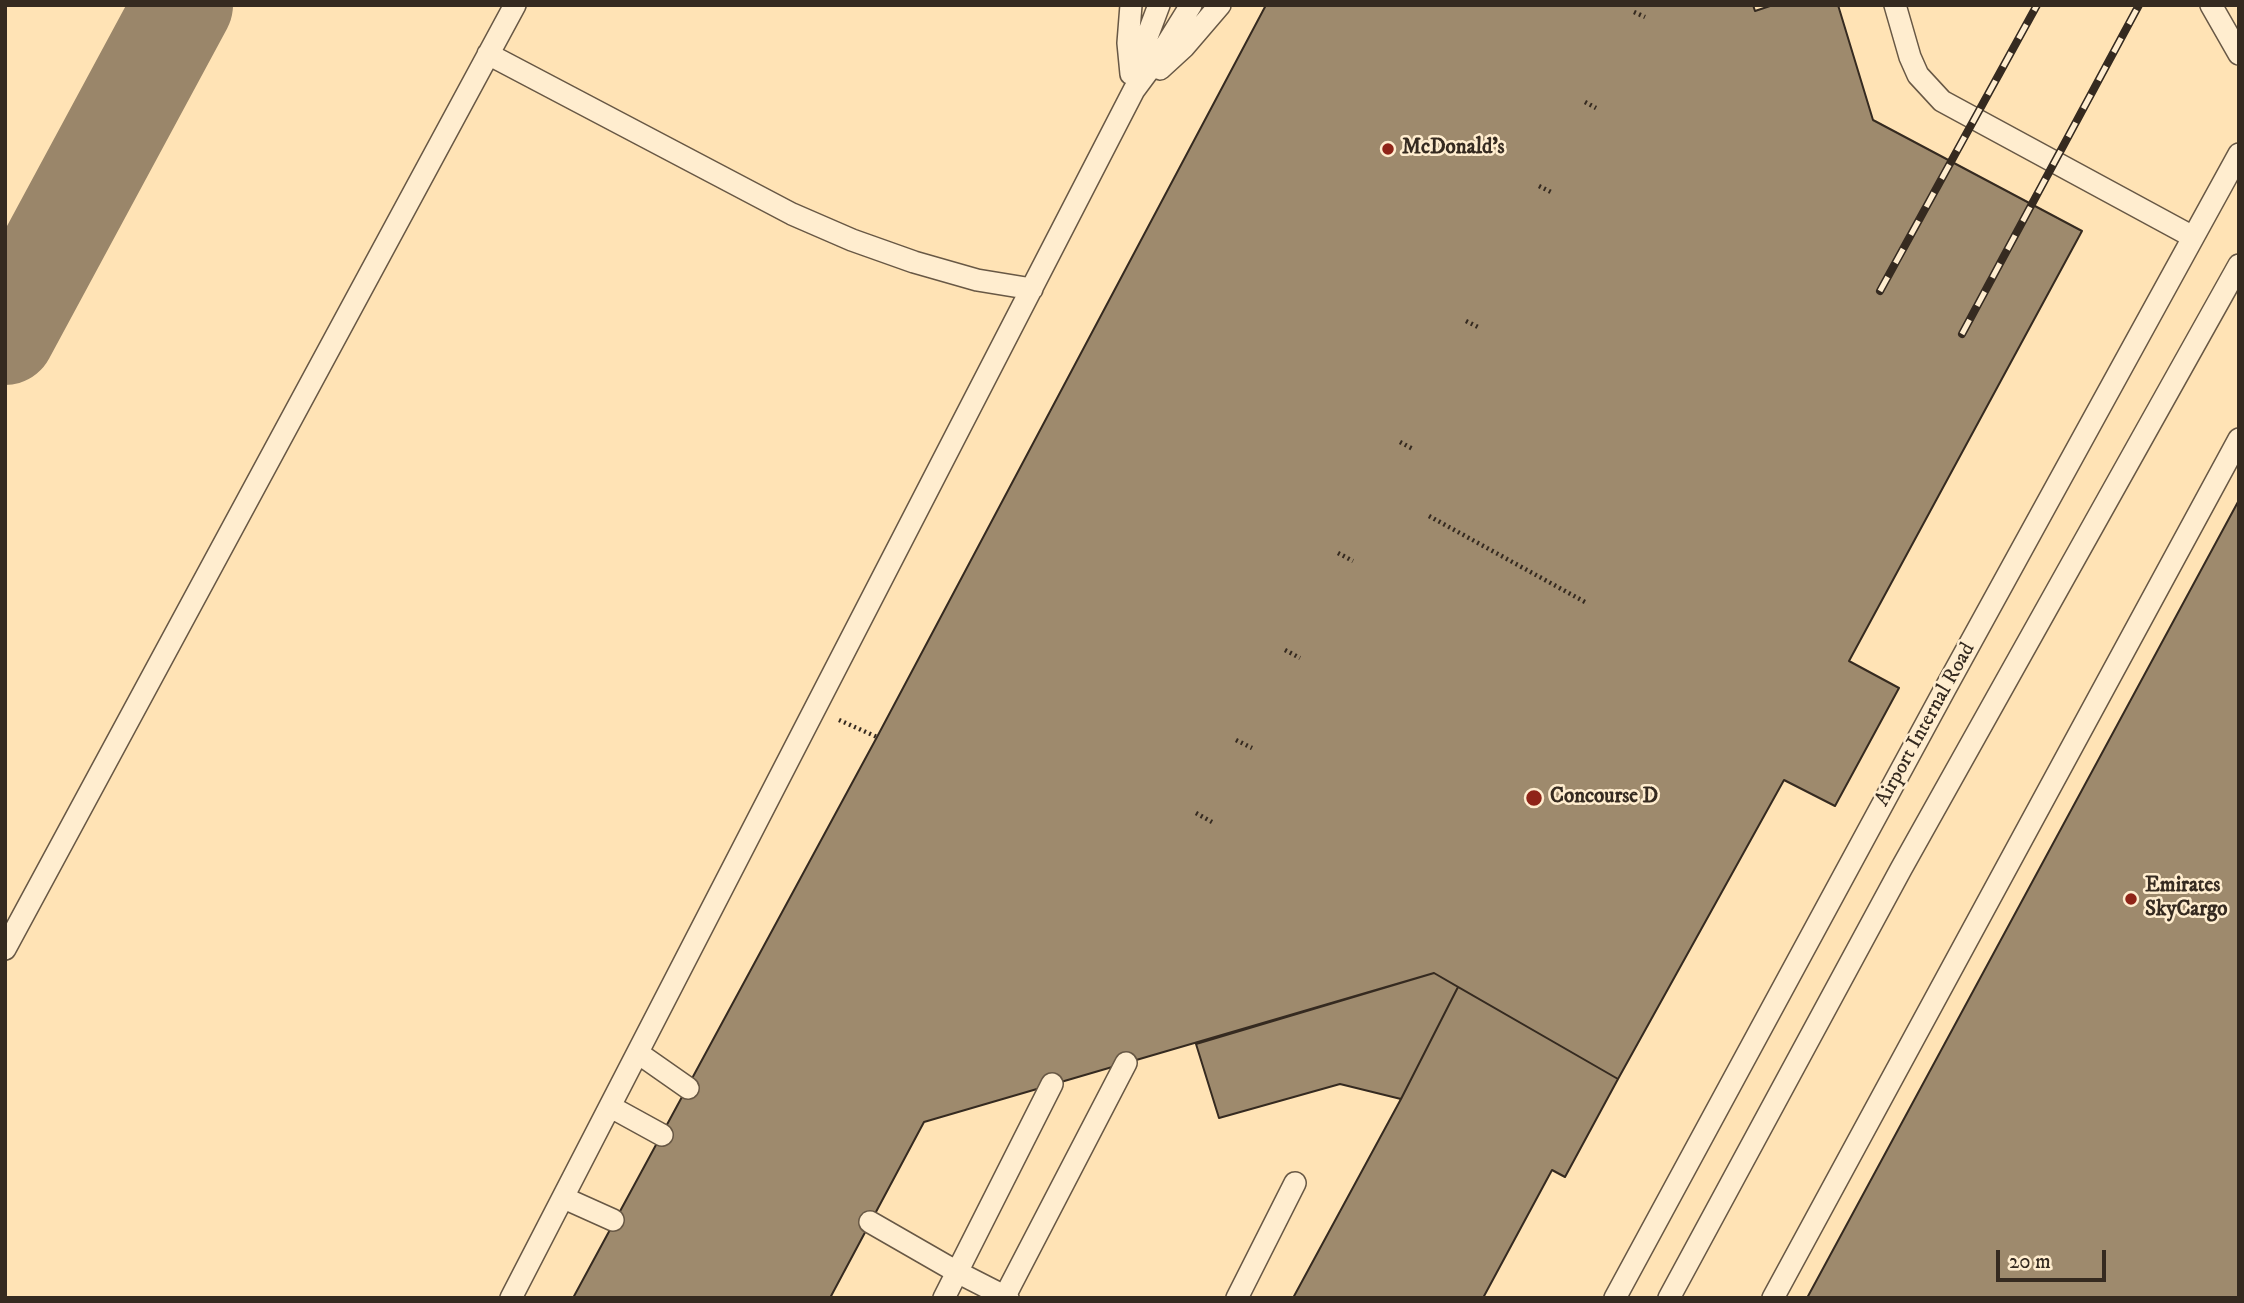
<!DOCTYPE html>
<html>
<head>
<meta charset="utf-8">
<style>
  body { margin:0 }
  #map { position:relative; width:2244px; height:1303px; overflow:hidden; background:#ffe3b5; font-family:"IM FELL DW Pica",serif }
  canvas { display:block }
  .frame { position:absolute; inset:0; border:7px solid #352a20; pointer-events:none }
  .scale { position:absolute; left:1996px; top:1250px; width:110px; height:32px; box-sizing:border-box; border:4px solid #352a20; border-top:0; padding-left:9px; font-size:21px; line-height:24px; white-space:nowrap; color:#352a20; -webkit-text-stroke:5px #ffedcf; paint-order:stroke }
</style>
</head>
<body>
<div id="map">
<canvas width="2244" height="1303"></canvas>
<div class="frame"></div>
<div class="scale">20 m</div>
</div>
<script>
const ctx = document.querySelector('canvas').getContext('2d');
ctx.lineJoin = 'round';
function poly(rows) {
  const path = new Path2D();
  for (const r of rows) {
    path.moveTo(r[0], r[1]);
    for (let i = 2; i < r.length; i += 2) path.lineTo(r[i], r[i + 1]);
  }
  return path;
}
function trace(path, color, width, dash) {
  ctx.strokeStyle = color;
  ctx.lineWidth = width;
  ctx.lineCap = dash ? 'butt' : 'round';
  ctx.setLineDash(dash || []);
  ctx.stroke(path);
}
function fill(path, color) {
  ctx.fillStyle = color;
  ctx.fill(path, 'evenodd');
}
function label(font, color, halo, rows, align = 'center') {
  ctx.font = font + ' "IM FELL DW Pica",serif';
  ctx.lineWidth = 5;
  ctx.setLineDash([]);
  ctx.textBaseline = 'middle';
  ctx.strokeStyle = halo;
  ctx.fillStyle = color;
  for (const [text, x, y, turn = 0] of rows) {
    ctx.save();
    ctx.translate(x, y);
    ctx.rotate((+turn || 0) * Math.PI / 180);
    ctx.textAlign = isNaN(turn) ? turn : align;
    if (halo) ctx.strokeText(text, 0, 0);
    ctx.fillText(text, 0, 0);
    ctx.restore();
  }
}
trace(poly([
  [5,335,183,5]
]), '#9a866a', 100);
const building = poly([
  [1266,5,1753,5,1755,11,1773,5,1838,5,1873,120,2082,231,1849,661,1899,688,1835,806,1784,780,1618,1079,1434,973,924,1122,830,1298,573,1298,877,737,1266,5],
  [2239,500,2239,1298,1807,1298,2239,500],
  [1434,973,1458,987,1401,1099,1340,1084,1219,1118,1196,1044,1434,973],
  [1458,987,1618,1079,1565,1177,1552,1170,1483,1298,1293,1298,1401,1099,1458,987]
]);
fill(building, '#9e8a6d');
trace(building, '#352a20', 2);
const service = poly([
  [1131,5,1128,43,1131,74],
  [1895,5,1910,57,1918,75,1942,101,2193,237],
  [2211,5,2239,54],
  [488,54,792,214,852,240,914,262,977,280,1032,289],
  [1160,69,1184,47,1220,5],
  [1136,81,1144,45,1159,5],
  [5,949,515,5],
  [638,1053,688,1088],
  [611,1107,662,1135],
  [564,1198,613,1220],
  [870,1222,957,1272,1008,1298],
  [1005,1296,1126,1063],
  [511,1298,1134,90,1160,55,1191,5],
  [944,1298,1052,1084],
  [1237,1298,1295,1183],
  [1615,1298,1945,689,2239,154],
  [1669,1298,1901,869,2239,265],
  [1773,1298,2239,439]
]);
trace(service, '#685845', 24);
trace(poly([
  [1634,12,1645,17],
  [1585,102,1596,108],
  [1539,186,1551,192],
  [1466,321,1478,327],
  [1400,442,1413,449],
  [1429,516,1585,602],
  [1338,553,1353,561],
  [1285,650,1300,658],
  [839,720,877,737],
  [1236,740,1252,748],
  [1196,813,1212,822]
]), '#352a20', 4.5, [2, 3.5]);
trace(service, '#ffedcf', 21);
const rail = poly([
  [1880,291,2037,5],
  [1962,334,2139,5]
]);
trace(rail, '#352a20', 8);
trace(rail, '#ffedcf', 5, [16]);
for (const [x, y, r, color] of [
  [1388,149,7,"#8f2418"],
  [1534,798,9,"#8f2418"],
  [2131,899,7,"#8f2418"]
]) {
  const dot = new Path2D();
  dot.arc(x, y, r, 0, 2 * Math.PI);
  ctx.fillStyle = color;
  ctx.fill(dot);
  trace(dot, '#ffedcf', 2.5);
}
label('bold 21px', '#352a20', '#ffedcf', [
  ["McDonald's",1402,149],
  ["Concourse D",1550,798],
  ["Emirates",2145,887],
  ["SkyCargo",2145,911]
], 'left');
label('21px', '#352a20', '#ffedcf', [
  ["Airport Internal Road",1926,725,-61]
]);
</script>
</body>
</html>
